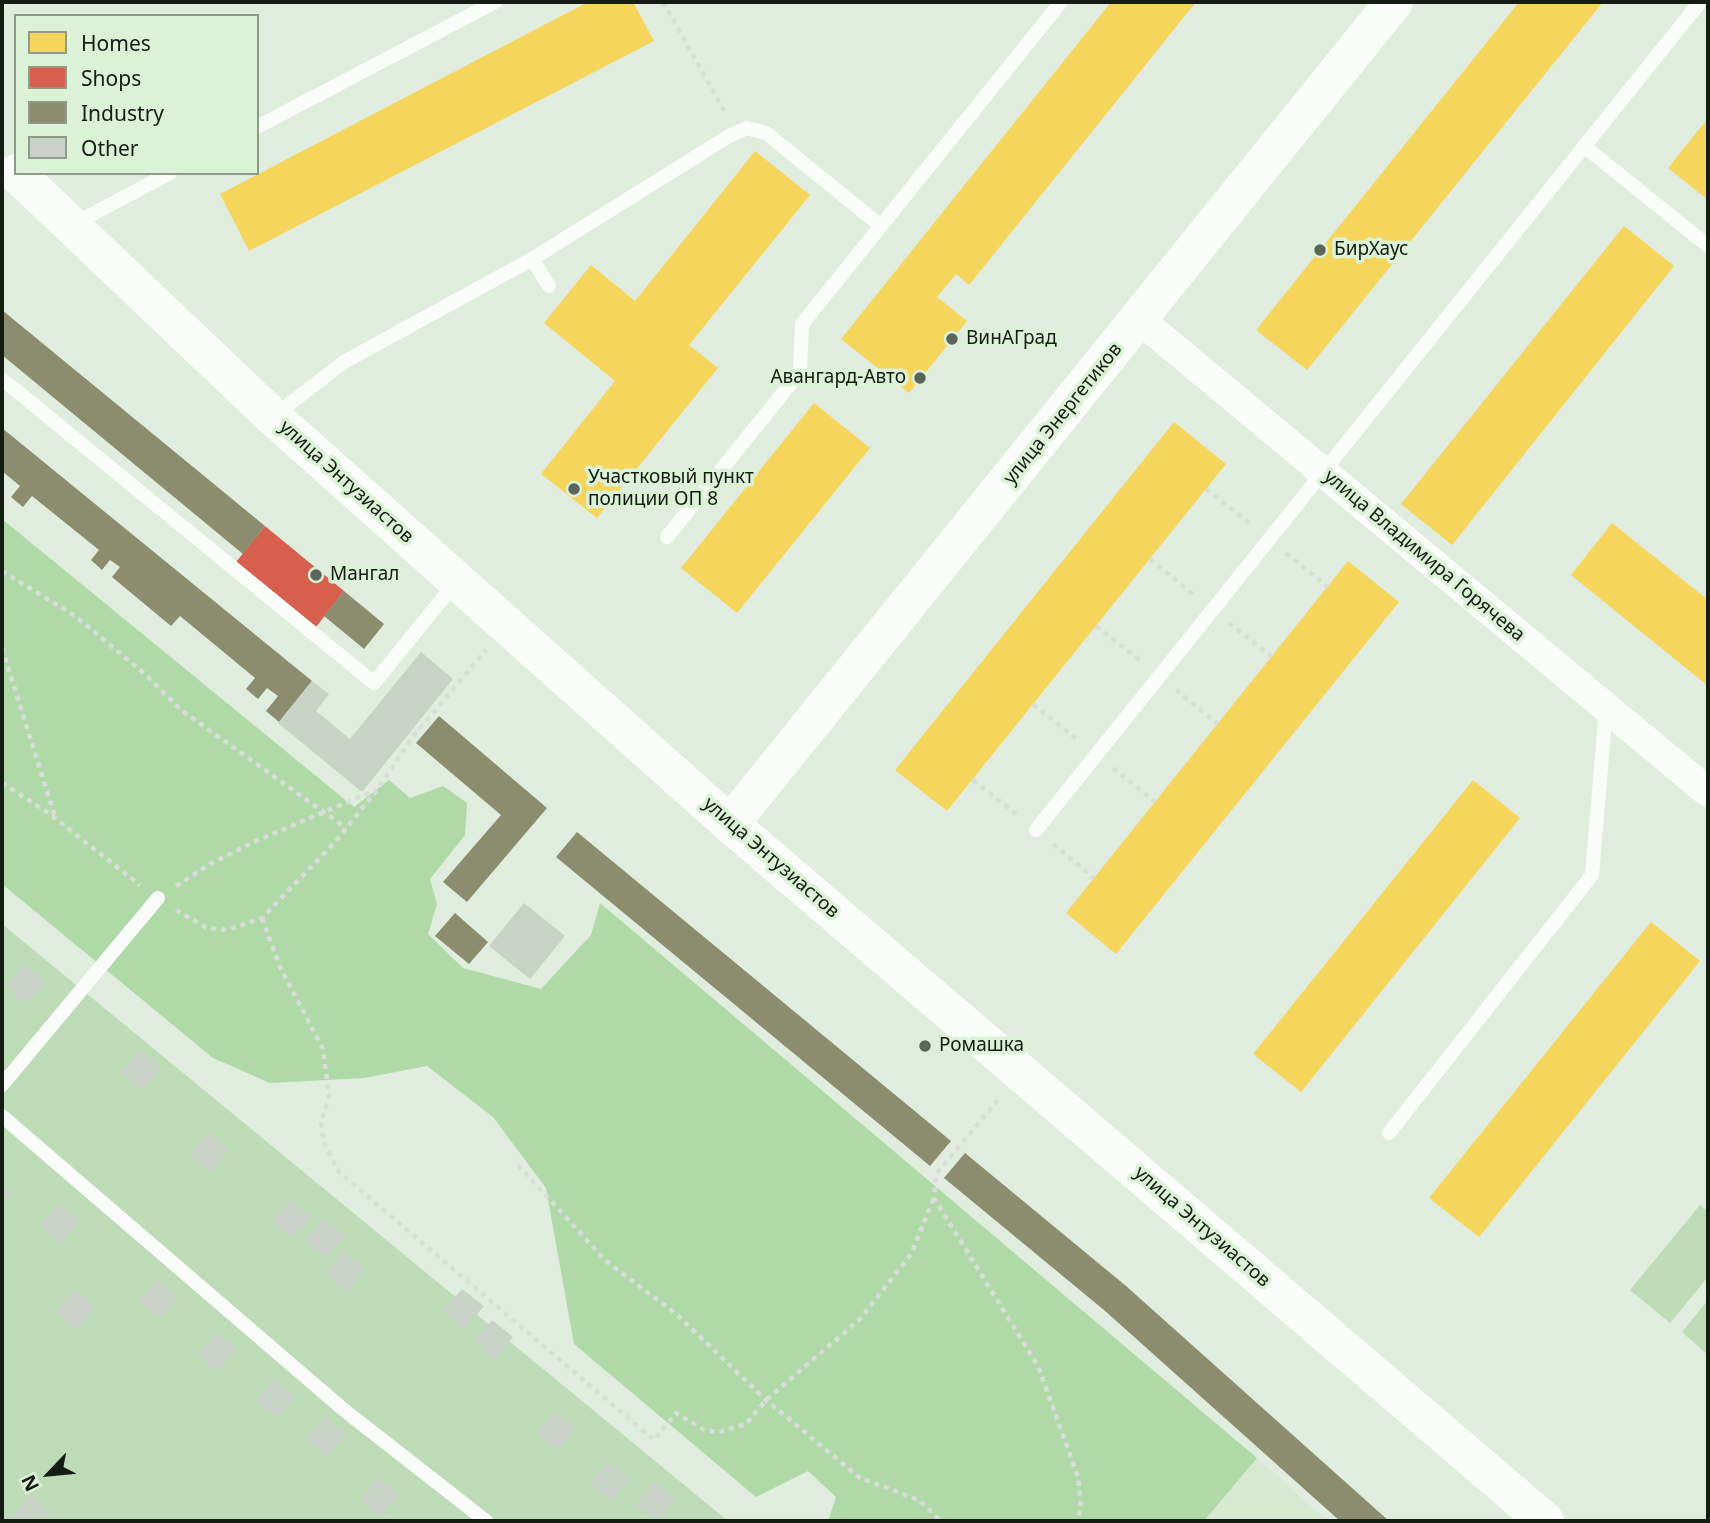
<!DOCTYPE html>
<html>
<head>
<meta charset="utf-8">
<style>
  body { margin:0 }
  #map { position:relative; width:1710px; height:1523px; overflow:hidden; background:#e0ecdd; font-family:"Noto Sans",sans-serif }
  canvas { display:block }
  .frame { position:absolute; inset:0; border:4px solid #141c13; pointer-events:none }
  .legend { position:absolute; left:14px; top:14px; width:245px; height:161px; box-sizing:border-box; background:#dcf2d7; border:2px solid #8c9c89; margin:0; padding:9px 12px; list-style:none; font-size:21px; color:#141c13 }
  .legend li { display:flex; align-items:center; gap:14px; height:35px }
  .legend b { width:35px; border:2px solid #8c9c89 }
  .north { position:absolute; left:14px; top:1439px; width:70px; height:70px; -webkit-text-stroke:5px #dcf2d7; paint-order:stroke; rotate:244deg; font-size:19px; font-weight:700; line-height:28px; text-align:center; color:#141c13 }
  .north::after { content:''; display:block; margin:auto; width:24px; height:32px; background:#141c13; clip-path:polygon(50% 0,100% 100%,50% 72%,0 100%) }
</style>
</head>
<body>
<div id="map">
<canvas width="1710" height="1523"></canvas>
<div class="frame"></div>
<ul class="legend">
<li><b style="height:19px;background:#f6d55c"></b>Homes</li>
<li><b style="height:19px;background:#d6604d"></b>Shops</li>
<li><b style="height:19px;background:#8c8c6e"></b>Industry</li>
<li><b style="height:19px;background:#c9d2c7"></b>Other</li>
</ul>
<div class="north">N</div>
</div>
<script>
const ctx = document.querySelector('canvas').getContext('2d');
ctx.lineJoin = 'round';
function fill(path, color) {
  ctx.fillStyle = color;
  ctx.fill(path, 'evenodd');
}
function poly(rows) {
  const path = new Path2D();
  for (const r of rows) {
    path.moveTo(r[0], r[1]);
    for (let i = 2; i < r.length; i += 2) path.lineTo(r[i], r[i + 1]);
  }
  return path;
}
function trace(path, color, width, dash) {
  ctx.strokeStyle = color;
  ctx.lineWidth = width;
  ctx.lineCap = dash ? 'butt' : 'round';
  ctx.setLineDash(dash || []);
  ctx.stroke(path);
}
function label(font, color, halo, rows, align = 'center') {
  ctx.font = font + ' "Noto Sans",sans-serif';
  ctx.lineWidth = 7;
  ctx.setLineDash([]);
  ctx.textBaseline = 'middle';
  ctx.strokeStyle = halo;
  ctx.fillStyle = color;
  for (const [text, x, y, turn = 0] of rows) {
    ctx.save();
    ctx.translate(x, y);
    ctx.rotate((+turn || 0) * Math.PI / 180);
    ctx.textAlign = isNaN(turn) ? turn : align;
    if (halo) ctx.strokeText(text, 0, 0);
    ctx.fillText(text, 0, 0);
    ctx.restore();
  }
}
fill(poly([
  [1257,1458,1328,1521,1204,1521]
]), '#d6ead1');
fill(poly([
  [2,924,728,1521,2,1521],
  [1700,1205,1708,1212,1708,1277,1670,1323,1630,1290],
  [1708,1300,1708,1355,1682,1332]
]), '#bddbb7');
fill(poly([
  [2,519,354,807,389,780,410,798,443,786,467,803,465,835,430,879,437,904,428,934,463,968,541,989,591,935,600,903,1257,1458,1204,1521,828,1521,836,1497,808,1471,756,1497,574,1344,546,1188,493,1117,427,1066,364,1078,270,1083,213,1058,2,884]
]), '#afd9a7');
fill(poly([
  [588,2,633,2,654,41,249,251,220,194],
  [1111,2,1196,2,969,285,956,274,937,297,967,321,909,393,841,339],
  [1519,2,1603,2,1307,370,1256,330],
  [1708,118,1708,200,1668,168],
  [755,151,810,195,689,345,718,368,597,518,541,474,615,381,544,323,591,265,635,301],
  [1624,226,1674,266,1452,545,1401,504],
  [814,403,870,448,737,613,681,568],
  [1174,422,1226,464,947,811,895,770],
  [1612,523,1708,600,1708,686,1571,575],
  [1348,561,1399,602,1116,954,1066,913],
  [1473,780,1520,818,1301,1092,1253,1054],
  [1651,922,1700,961,1479,1237,1429,1198]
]), '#f6d55c');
fill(poly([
  [265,526,344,591,316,627,236,562]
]), '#d6604d');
fill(poly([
  [2,310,265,526,243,554,2,355],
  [2,428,312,681,279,722,266,711,278,696,267,688,258,699,246,689,255,678,180,616,171,626,112,577,120,567,110,560,102,570,91,560,99,550,32,496,23,507,11,497,20,486,2,471],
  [344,591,384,624,364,649,324,616],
  [439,716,547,808,467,902,443,882,501,815,416,743],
  [577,832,951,1141,930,1166,556,857],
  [455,913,488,942,469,964,435,936],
  [965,1153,1126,1286,1389,1521,1340,1521,1104,1310,944,1178]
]), '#8c8c6e');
fill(poly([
  [421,652,453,679,362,792,278,723,312,681,329,694,316,711,350,739],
  [524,903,565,936,530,979,489,946],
  [24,964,45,982,26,1004,5,987],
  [140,1050,161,1068,142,1091,121,1073],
  [208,1132,229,1150,210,1173,189,1155],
  [2,1184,12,1193,2,1204],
  [291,1199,312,1217,293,1239,272,1222],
  [59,1203,80,1221,61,1244,40,1226],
  [324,1218,345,1236,326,1259,305,1241],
  [344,1251,365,1269,347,1292,325,1274],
  [157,1279,178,1297,159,1319,138,1302],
  [74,1289,95,1307,76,1330,55,1312],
  [462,1289,484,1306,464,1329,443,1311],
  [492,1320,513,1337,494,1360,473,1342],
  [216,1332,236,1349,218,1372,196,1355],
  [274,1379,295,1397,276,1419,255,1402],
  [555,1411,576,1428,558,1451,537,1434],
  [325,1417,346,1434,327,1457,306,1439],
  [608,1462,629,1479,610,1502,589,1484],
  [379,1477,400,1495,381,1517,360,1500],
  [654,1482,675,1500,657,1521,635,1505],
  [30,1494,52,1512,43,1521,17,1521,12,1517]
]), '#c9d2c7');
trace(poly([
  [663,2,726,114],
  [1206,489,1252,525],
  [1286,553,1328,587],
  [1150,559,1195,596],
  [2,571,75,616,145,674,181,710,346,828],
  [1229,623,1272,657],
  [1096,626,1142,662],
  [2,648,55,817],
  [1176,690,1218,724],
  [1033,704,1079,741],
  [1113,768,1155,802],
  [973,780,1019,816],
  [2,783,47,812,140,885],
  [1053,844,1094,878],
  [176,886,210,864,258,840,376,790],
  [176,910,205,927,227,930,262,918,336,841,377,790,412,738,486,650],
  [262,918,279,965,323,1049,329,1096,321,1123,324,1143,339,1172,654,1440,676,1413,704,1430,719,1432,746,1424,766,1400,860,1319,911,1254,934,1198],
  [998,1100,936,1174,934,1198,1038,1366,1078,1477,1081,1507,1077,1521],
  [518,1165,606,1261,675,1313,766,1400,860,1478,919,1500,941,1521]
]), '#d9ddd9', 4.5, [5, 5]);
trace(poly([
  [257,127,495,2],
  [1584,146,1708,246],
  [72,225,170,173],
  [532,259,549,286],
  [2,379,374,683,456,582],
  [274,416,344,362,532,259,729,136,747,128,766,133,881,226],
  [667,537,800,372,802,324,1061,2],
  [1036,830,1700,2],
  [2,1085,158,898],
  [2,1116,344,1410,486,1521],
  [1389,1133,1592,875,1606,709]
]), '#fafcfa', 14);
trace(poly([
  [1139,319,1708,792]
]), '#fafcfa', 30);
trace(poly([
  [16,173,273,417,730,824,1545,1521],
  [730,824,1394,2]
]), '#fafcfa', 38);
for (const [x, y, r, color] of [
  [1320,250,7,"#5b655a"],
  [952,339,7,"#5b655a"],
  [920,378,7,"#5b655a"],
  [574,489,7,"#5b655a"],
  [316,575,7,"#5b655a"],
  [925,1046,7,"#5b655a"]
]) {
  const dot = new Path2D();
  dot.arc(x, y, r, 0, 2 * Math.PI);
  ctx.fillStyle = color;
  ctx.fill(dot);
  trace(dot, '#dcf2d7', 2.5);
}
label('19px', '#141c13', '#dcf2d7', [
  ["БирХаус",1334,250],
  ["ВинАГрад",966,339],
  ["Авангард-Авто",906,378,"right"],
  ["Участковый пункт",588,478],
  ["полиции ОП 8",588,500],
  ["Мангал",330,575],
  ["Ромашка",939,1046]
], 'left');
label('19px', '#141c13', '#dcf2d7', [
  ["улица Энергетиков",1063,414,-51],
  ["улица Энтузиастов",346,482,42],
  ["улица Владимира Горячева",1424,556,40],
  ["улица Энтузиастов",771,858,41],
  ["улица Энтузиастов",1202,1227,41]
]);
</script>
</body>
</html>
